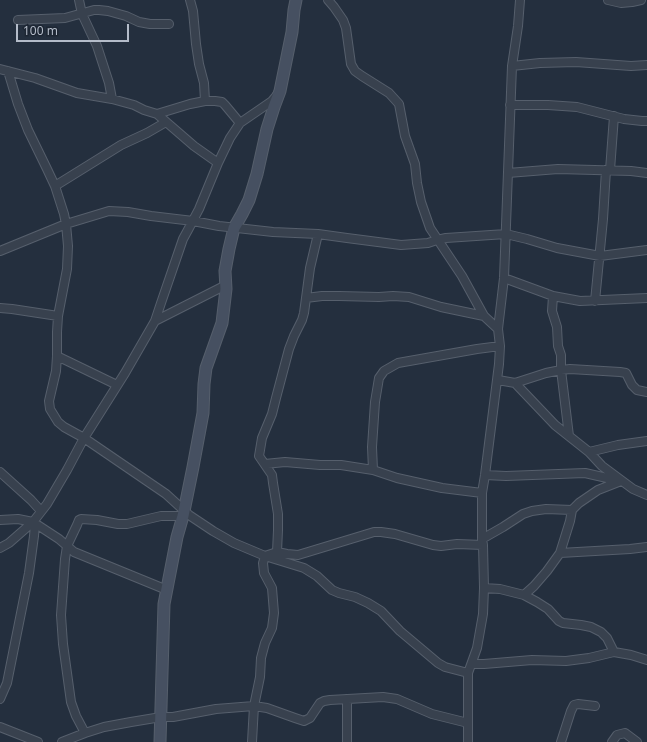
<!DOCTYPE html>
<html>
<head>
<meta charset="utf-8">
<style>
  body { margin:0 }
  #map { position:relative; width:647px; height:742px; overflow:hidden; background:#242f3e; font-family:"Noto Sans",sans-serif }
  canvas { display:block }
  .scale { position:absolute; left:16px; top:24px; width:113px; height:18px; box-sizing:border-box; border:2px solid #b4bcc9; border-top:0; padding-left:5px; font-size:12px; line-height:14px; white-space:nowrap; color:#b4bcc9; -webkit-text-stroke:3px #1d2633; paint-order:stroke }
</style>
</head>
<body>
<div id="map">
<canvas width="647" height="742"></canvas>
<div class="scale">100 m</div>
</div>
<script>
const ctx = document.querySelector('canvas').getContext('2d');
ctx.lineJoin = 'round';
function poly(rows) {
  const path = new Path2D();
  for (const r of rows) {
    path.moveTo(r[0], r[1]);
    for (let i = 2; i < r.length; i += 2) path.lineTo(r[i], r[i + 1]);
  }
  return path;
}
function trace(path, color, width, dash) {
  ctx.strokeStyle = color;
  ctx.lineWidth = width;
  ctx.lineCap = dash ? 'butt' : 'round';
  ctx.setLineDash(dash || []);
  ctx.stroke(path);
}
const street = poly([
  [79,0,82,14,97,46,109,83,112,99],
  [190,0,193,11,196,44,199,64,204,83,205,101],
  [328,0,334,7,343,20,346,28,351,64,355,71,362,76,389,93,399,104,405,136,415,164,417,183,421,202,430,228,462,276,484,316,498,329],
  [608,0,621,3,632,2,641,0],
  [18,20,65,18,94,10,99,10,108,11,126,16,139,22,150,24,169,24],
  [512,66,540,63,576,62,631,66,647,65],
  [0,69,35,78,77,93,112,99,134,105,144,110,157,114,194,146,218,163],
  [8,71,18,104,28,130,47,169,55,186,64,214,66,224,68,246,67,269,58,316,57,332,57,356,56,371,49,401,50,409,58,422,64,427,84,438,166,494,189,515,213,531,234,543,265,556,304,568,317,576,332,590,339,593,355,597,368,603,381,611,400,631,438,663,445,667,468,673],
  [510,105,548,105,577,107,624,119,642,121,647,121],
  [157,114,190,104,205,101,215,101,222,102,225,105,240,123],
  [610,170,614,116],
  [508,173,558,169,631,171,647,173],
  [55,186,121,145,147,133,166,122],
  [0,251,66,224,109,211,128,212,151,216,193,221,219,226,273,232,318,234,347,238,401,245,428,243,437,240,446,238,506,234,527,239,557,248,600,256,647,250],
  [504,278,553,296,580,301,647,298],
  [553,296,552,311,557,327,558,346,561,355,561,370,569,436],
  [306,298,322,296,339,296,379,297,393,296,409,297,441,307,484,316],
  [595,301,603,219,606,170],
  [0,308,12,309,58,316],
  [155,321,226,285],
  [57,356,117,385],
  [498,380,515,383,546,373,561,370,570,369,620,372,626,373,632,385,637,390,647,392],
  [515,383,555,425,589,452,602,466,633,489,647,495],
  [589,452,618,445,647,441],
  [265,464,285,462,320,465,341,465,373,470,397,478,442,488,482,493],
  [373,470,372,447,375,402,379,378,384,371,398,363,477,349,500,346],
  [0,472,31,500,41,511],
  [485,475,506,476,585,473,607,478,615,483],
  [0,520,18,519,33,522,59,539,74,552,167,590],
  [482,539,503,527,523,514,532,511,546,509,572,510,579,503,598,490,621,481],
  [0,548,9,543,33,522,47,504,67,470,84,438,125,373,155,321,161,303,183,239,189,228,199,209,218,163,230,138,240,123,272,101,277,95],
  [277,552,278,530,278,514,273,483,272,475,259,456,262,438,272,414,276,398,289,349,294,336,302,320,304,313,310,268,318,234],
  [560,553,630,549,647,547],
  [484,588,500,589,524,595,537,602,548,609,559,621,563,623,581,625,591,627,601,632,607,638,614,652],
  [524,595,534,586,547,571,560,553,570,521,572,510],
  [472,664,484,664,532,660,566,661,589,658,614,652,631,655,647,660],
  [0,699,7,683,29,573,34,536,35,524],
  [0,727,38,742],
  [85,733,76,716,71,702,63,644,61,615,65,559,67,546,77,525,79,520,81,519,97,520,118,524,127,524,161,516,183,516],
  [62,742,85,733,104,727,131,722,161,717,173,717,216,709,254,706,267,708,295,718,304,721,310,718,320,703,324,701,330,700,383,697,397,699,432,714,468,723],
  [252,742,254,706,260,677,261,658,265,643,272,628,274,613,272,588,264,573,263,563,265,556,277,552,287,554,298,555,308,552,374,532,381,532,395,534,433,545,441,546,457,544,483,545],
  [347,742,347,699],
  [468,742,468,673,477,648,483,614,484,588,483,545,482,539,482,493,485,475,499,364,500,346,498,329,504,278,512,66,518,26,520,0],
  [561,742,571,711,574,705,578,704,595,706],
  [612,742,617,735,625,733,637,742]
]);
const secondary = poly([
  [160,742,164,604,177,537,183,516,193,467,203,413,204,384,206,368,222,323,226,289,225,271,229,249,234,228,242,214,249,200,257,174,267,129,274,107,280,91,292,32,294,10,296,0]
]);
trace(street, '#565f6c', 10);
trace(secondary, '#565f6c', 13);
trace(street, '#38414e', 8);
trace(secondary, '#465061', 11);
</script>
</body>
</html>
